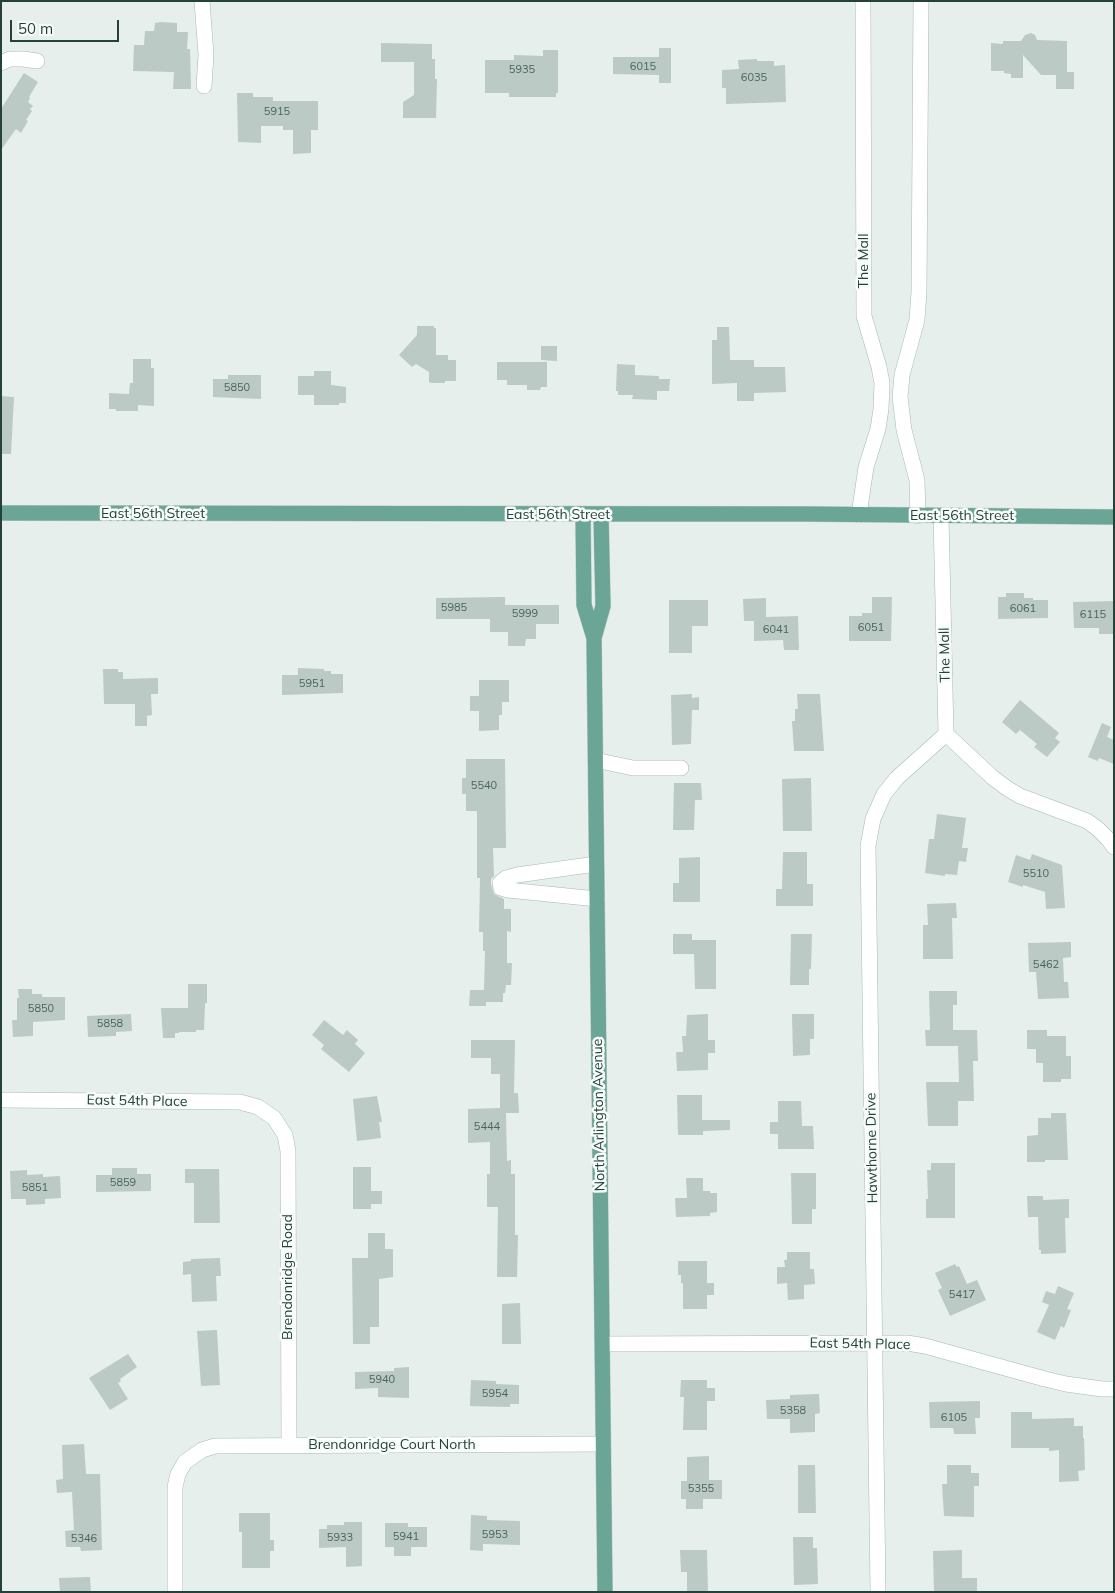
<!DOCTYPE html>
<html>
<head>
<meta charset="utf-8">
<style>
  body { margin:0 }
  #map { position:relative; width:1115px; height:1593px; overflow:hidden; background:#e6efeb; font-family:Mulish,sans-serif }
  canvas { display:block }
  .frame { position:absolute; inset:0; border:2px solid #24423a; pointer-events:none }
  .scale { position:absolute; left:10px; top:20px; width:109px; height:22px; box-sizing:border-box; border:2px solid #24423a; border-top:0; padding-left:6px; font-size:15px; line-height:18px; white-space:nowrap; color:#24423a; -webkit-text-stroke:4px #f7fbf9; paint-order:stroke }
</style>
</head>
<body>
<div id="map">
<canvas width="1115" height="1593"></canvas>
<div class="frame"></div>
<div class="scale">50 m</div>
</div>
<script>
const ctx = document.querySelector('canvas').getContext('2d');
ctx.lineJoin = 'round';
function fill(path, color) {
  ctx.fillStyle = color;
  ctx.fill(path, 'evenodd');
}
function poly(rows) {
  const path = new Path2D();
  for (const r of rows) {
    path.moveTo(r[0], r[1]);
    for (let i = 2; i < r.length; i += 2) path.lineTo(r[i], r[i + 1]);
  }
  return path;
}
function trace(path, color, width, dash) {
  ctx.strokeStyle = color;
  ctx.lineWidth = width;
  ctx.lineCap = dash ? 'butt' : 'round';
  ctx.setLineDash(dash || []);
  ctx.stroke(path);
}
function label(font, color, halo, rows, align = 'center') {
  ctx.font = font + ' Mulish,sans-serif';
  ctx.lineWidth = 5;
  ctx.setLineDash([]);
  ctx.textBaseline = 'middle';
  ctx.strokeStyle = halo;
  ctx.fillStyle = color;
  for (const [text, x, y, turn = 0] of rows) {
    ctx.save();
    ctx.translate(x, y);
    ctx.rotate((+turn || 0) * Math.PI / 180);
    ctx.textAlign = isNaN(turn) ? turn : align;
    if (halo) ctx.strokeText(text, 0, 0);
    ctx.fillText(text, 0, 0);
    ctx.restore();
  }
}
fill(poly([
  [161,22,177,23,177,32,188,32,187,49,190,49,191,89,173,89,174,72,133,71,134,45,144,45,145,31,154,31,155,23],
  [1031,33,1035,35,1037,40,1067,41,1067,72,1074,72,1074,89,1056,89,1056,75,1041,75,1023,55,1023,78,1011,78,1011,74,1004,73,1004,71,991,71,991,43,1003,44,1003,41,1021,41,1025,35],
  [381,43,432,44,432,59,435,59,435,79,437,79,436,118,403,118,403,102,414,95,414,62,381,62],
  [659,48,671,48,671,83,659,83,659,75,613,74,613,57,659,57],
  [543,50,558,50,558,93,556,93,556,97,509,97,509,93,485,93,485,60,514,60,514,55,543,56],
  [757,59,757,61,774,61,774,66,785,65,786,102,726,104,726,88,722,88,722,70,739,69,738,60],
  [24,73,38,82,29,97,30,98,28,102,33,106,30,109,32,111,26,120,28,121,21,133,16,129,1,150,1,109],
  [237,93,253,93,253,97,273,97,273,101,318,101,318,130,311,130,311,153,293,154,293,130,283,130,283,126,261,126,261,143,238,142],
  [417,326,434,326,434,328,436,328,436,355,448,355,448,360,456,360,456,381,445,381,445,383,431,383,429,382,429,372,416,364,412,367,399,355,417,335],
  [717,327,729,327,730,360,754,360,754,367,785,367,786,392,754,393,754,401,737,401,737,383,712,384,712,340,717,340],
  [541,346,557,346,557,361,541,360],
  [133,359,151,359,151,368,154,368,154,406,138,405,138,411,116,411,116,409,109,409,109,393,129,394,130,383,133,383],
  [497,362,547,362,547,387,541,387,540,390,527,390,527,385,507,385,507,380,497,380],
  [617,364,635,365,635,375,659,376,659,379,670,379,669,391,657,391,657,400,632,399,633,395,618,395,618,391,616,391],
  [314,371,331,371,331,385,346,387,346,403,339,403,339,405,314,405,314,395,298,395,298,376,314,376],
  [228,375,261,375,261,399,213,397,213,379,228,379],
  [1,396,14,397,11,454,1,454],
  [1006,593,1024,593,1024,598,1033,598,1033,600,1048,600,1048,618,998,619,998,597,1006,597],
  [505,597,505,605,559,605,559,624,536,624,536,639,526,639,525,646,508,646,508,632,490,632,490,619,436,619,436,598],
  [872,597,892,597,891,641,849,641,849,616,862,616,862,613,872,613],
  [766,598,766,617,798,616,799,650,784,650,783,640,754,641,754,621,744,621,743,599],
  [669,600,708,600,708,626,692,626,692,653,669,653],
  [1114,601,1114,634,1099,634,1099,628,1074,628,1073,602],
  [298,668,324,669,324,671,331,671,331,674,343,674,343,693,282,695,282,675,298,675],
  [103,669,118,669,118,672,123,672,123,679,158,678,158,694,151,694,152,715,147,716,147,726,135,726,135,704,104,704],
  [479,680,509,680,509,702,502,702,502,715,499,715,499,730,479,731,479,711,470,711,470,696,479,696],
  [692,694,692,698,699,697,699,710,692,710,691,744,672,745,671,695],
  [797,694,820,694,824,751,794,751,792,721,795,721,795,709,798,709],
  [1020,700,1059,733,1055,738,1060,742,1047,757,1034,747,1037,744,1020,730,1016,734,1002,722],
  [1102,723,1111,727,1107,737,1114,740,1114,764,1099,758,1098,761,1088,757],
  [466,759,505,759,506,848,493,848,494,876,491,879,491,884,494,894,504,899,504,909,511,909,511,932,507,931,507,963,512,963,511,985,506,985,505,993,503,993,503,1002,486,1002,486,1006,469,1006,470,990,484,990,485,951,483,951,483,932,479,932,480,878,477,878,477,811,466,811,466,794,462,794,462,778,466,778],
  [811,778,812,831,783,831,782,779],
  [674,783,701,783,702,800,695,800,694,830,673,830],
  [937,814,966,818,962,848,968,848,966,862,959,861,957,875,945,874,945,876,925,873,929,839,934,839],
  [783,852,807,852,807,884,813,884,813,906,776,906,776,889,782,889],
  [1032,854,1062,865,1065,908,1046,909,1045,892,1023,885,1023,887,1008,882,1016,855,1030,860],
  [700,857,700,902,673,902,673,883,679,883,679,858],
  [956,903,957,918,952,918,953,959,923,959,923,925,928,925,927,904],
  [673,934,692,934,692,940,716,940,716,989,695,989,694,954,673,954],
  [791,934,812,934,811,969,809,969,809,985,790,985],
  [1071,942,1071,957,1063,958,1064,982,1068,982,1069,998,1038,999,1036,972,1029,972,1028,943],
  [188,984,207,984,207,1003,205,1003,204,1030,196,1030,196,1032,179,1032,179,1033,175,1033,175,1038,163,1038,161,1008,188,1008],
  [18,989,32,989,32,994,42,994,42,997,65,997,65,1020,33,1022,33,1036,13,1037,12,1020,17,1020,17,998,19,998],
  [929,991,957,991,957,1005,953,1005,953,1030,977,1030,978,1061,973,1061,974,1101,958,1101,958,1126,928,1126,926,1082,959,1082,958,1046,926,1046,925,1030,930,1030],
  [131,1014,132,1031,116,1032,116,1036,88,1037,87,1016],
  [708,1014,708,1040,715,1040,715,1053,708,1053,708,1070,677,1071,676,1052,683,1052,682,1036,686,1036,687,1015],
  [792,1014,814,1014,814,1039,810,1039,810,1055,793,1056],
  [324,1020,343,1035,347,1030,358,1040,355,1044,365,1053,349,1072,321,1049,324,1045,312,1035],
  [1027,1030,1047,1030,1047,1036,1066,1036,1066,1056,1071,1056,1071,1079,1061,1079,1061,1082,1043,1082,1043,1063,1036,1063,1036,1049,1027,1049],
  [471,1040,515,1040,514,1093,518,1093,519,1113,506,1113,507,1161,511,1160,511,1174,515,1174,515,1235,518,1235,517,1277,497,1277,498,1207,487,1207,487,1174,490,1174,490,1142,468,1143,468,1109,500,1108,500,1074,491,1074,491,1058,471,1058],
  [677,1095,702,1095,702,1120,730,1120,730,1130,703,1131,703,1135,678,1135],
  [377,1096,382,1122,379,1122,381,1138,357,1141,353,1099],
  [778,1101,801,1101,802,1126,813,1126,814,1149,778,1149,778,1134,770,1134,770,1122,778,1122],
  [1051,1113,1066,1113,1068,1160,1045,1160,1045,1162,1027,1162,1027,1136,1038,1135,1038,1118,1051,1118],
  [931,1163,955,1163,955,1218,926,1218,926,1199,928,1199,927,1170,931,1170],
  [353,1167,371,1167,371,1191,382,1191,382,1204,371,1204,371,1209,353,1209],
  [112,1168,137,1168,137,1174,151,1174,151,1191,96,1192,96,1175,112,1175],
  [185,1169,219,1169,220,1223,194,1223,194,1183,185,1183],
  [27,1170,27,1175,43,1174,43,1177,60,1176,61,1198,45,1199,45,1204,26,1205,26,1199,11,1199,10,1171],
  [791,1173,816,1173,816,1209,812,1209,812,1224,792,1224],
  [686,1178,703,1178,703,1191,710,1191,710,1193,717,1193,717,1212,710,1213,710,1216,676,1217,675,1198,687,1198],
  [1027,1196,1043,1196,1043,1200,1069,1199,1069,1218,1065,1218,1066,1253,1041,1254,1041,1250,1039,1250,1038,1217,1028,1217],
  [368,1233,385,1233,385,1249,393,1249,393,1277,379,1279,379,1327,370,1327,370,1344,353,1344,352,1258,368,1258],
  [787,1252,810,1252,810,1269,814,1269,815,1284,804,1285,804,1299,788,1300,787,1283,777,1284,777,1267,785,1267,784,1260,787,1260],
  [220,1258,221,1276,216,1276,217,1301,192,1302,191,1274,183,1275,183,1262,191,1261,191,1259],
  [678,1261,707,1261,707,1283,714,1283,714,1295,707,1295,707,1309,683,1309,683,1283,681,1283,681,1275,678,1275],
  [955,1264,957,1267,959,1266,967,1284,977,1280,986,1300,950,1316,938,1290,942,1288,935,1273],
  [1058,1286,1074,1293,1067,1309,1071,1310,1064,1328,1061,1326,1055,1340,1037,1332,1049,1305,1042,1302,1046,1291,1055,1294],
  [520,1303,521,1344,502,1344,502,1304],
  [217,1330,220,1385,201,1386,197,1331],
  [128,1354,137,1367,120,1379,121,1381,118,1383,128,1399,110,1410,89,1378],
  [409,1367,409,1398,378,1397,378,1388,355,1389,355,1372,394,1371,394,1368],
  [471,1380,496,1381,496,1384,519,1385,519,1404,510,1404,510,1407,470,1406],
  [681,1380,707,1380,707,1388,715,1388,715,1401,707,1401,707,1430,683,1430,684,1397,680,1397],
  [819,1394,820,1413,815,1414,815,1432,790,1433,790,1419,767,1419,766,1400,790,1399,790,1395],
  [980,1401,980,1418,975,1418,976,1434,954,1434,953,1428,930,1428,929,1402],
  [1011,1412,1032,1412,1032,1419,1074,1418,1074,1426,1083,1426,1083,1438,1084,1438,1085,1470,1078,1471,1079,1481,1059,1482,1059,1450,1049,1451,1049,1448,1011,1448],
  [84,1444,86,1474,100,1474,102,1550,81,1551,80,1547,66,1547,65,1531,74,1530,72,1492,57,1493,56,1480,63,1479,62,1445],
  [709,1456,709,1480,722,1480,722,1499,703,1499,703,1509,686,1509,686,1499,681,1499,681,1481,687,1481,687,1457],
  [798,1465,815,1465,816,1513,798,1513],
  [947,1465,971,1465,971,1473,979,1473,979,1486,974,1486,974,1517,944,1516,942,1484,947,1484],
  [239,1513,270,1513,270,1540,274,1540,274,1551,270,1551,270,1568,242,1568,242,1532,239,1532],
  [471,1515,487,1516,487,1520,520,1521,520,1545,483,1544,483,1551,470,1550],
  [344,1522,362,1522,362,1566,346,1567,346,1547,319,1548,319,1529,327,1529,327,1525,344,1525],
  [385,1523,408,1523,408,1527,427,1527,427,1547,411,1547,411,1556,394,1556,394,1547,385,1547],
  [793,1537,813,1537,813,1548,817,1548,818,1584,794,1585],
  [680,1550,707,1550,708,1592,687,1592,687,1572,681,1572],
  [962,1550,962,1578,977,1578,977,1592,934,1592,933,1551],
  [90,1577,91,1592,60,1592,59,1578]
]), '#bbcac4');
const minor = poly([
  [202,1,206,55,204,86],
  [1,63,10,59,23,59,37,61],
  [859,515,866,467,878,429,881,409,882,383,879,367,864,316,863,1],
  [918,516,917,480,904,430,900,397,902,375,917,320,919,292,921,1],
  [941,516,946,734],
  [946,734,992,777,1008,789,1020,796,1087,821,1098,829,1108,839,1114,847],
  [595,760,633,768,681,768],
  [596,864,517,875,506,878,500,883,501,888,508,890,597,899],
  [1,1100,240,1102,258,1107,274,1118,285,1135,288,1151,289,1446],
  [602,1344,907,1343,925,1346,1045,1379,1066,1384,1102,1389,1114,1389],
  [175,1592,175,1487,178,1474,185,1462,202,1450,215,1446,603,1444],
  [878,1592,868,846,873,819,884,794,897,778,946,734]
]);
const major = poly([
  [1,513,808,514,1114,517],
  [583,515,584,605,594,638,605,1592],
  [594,638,603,606,601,515]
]);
trace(minor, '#a8b8b2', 16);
trace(major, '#c2cac8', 16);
trace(minor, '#fff', 15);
trace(major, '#6aa596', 15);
label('11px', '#4a645c', null, [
  ["6015",643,67],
  ["5935",522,70],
  ["6035",754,78],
  ["5915",277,112],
  ["5850",237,388],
  ["5985",454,608],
  ["6061",1023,609],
  ["5999",525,614],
  ["6115",1093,615],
  ["6051",871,628],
  ["6041",776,630],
  ["5951",312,684],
  ["5540",484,786],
  ["5510",1036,874],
  ["5462",1046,965],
  ["5850",41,1009],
  ["5858",110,1024],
  ["5444",487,1127],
  ["5859",123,1183],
  ["5851",35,1188],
  ["5417",962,1295],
  ["5940",382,1380],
  ["5954",495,1394],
  ["5358",793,1411],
  ["6105",954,1418],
  ["5355",701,1489],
  ["5953",495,1535],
  ["5941",406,1537],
  ["5933",340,1538],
  ["5346",84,1539]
]);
label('14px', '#24423a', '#f7fbf9', [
  ["The Mall",864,261,-90],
  ["East 56th Street",153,514],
  ["East 56th Street",558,515],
  ["East 56th Street",962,516],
  ["The Mall",945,655,-91],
  ["East 54th Place",137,1101,1],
  ["North Arlington Avenue",599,1115,-91],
  ["Hawthorne Drive",872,1148,-91],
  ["Brendonridge Road",288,1277,-90],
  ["East 54th Place",860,1344,1],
  ["Brendonridge Court North",392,1445]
]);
</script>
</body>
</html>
